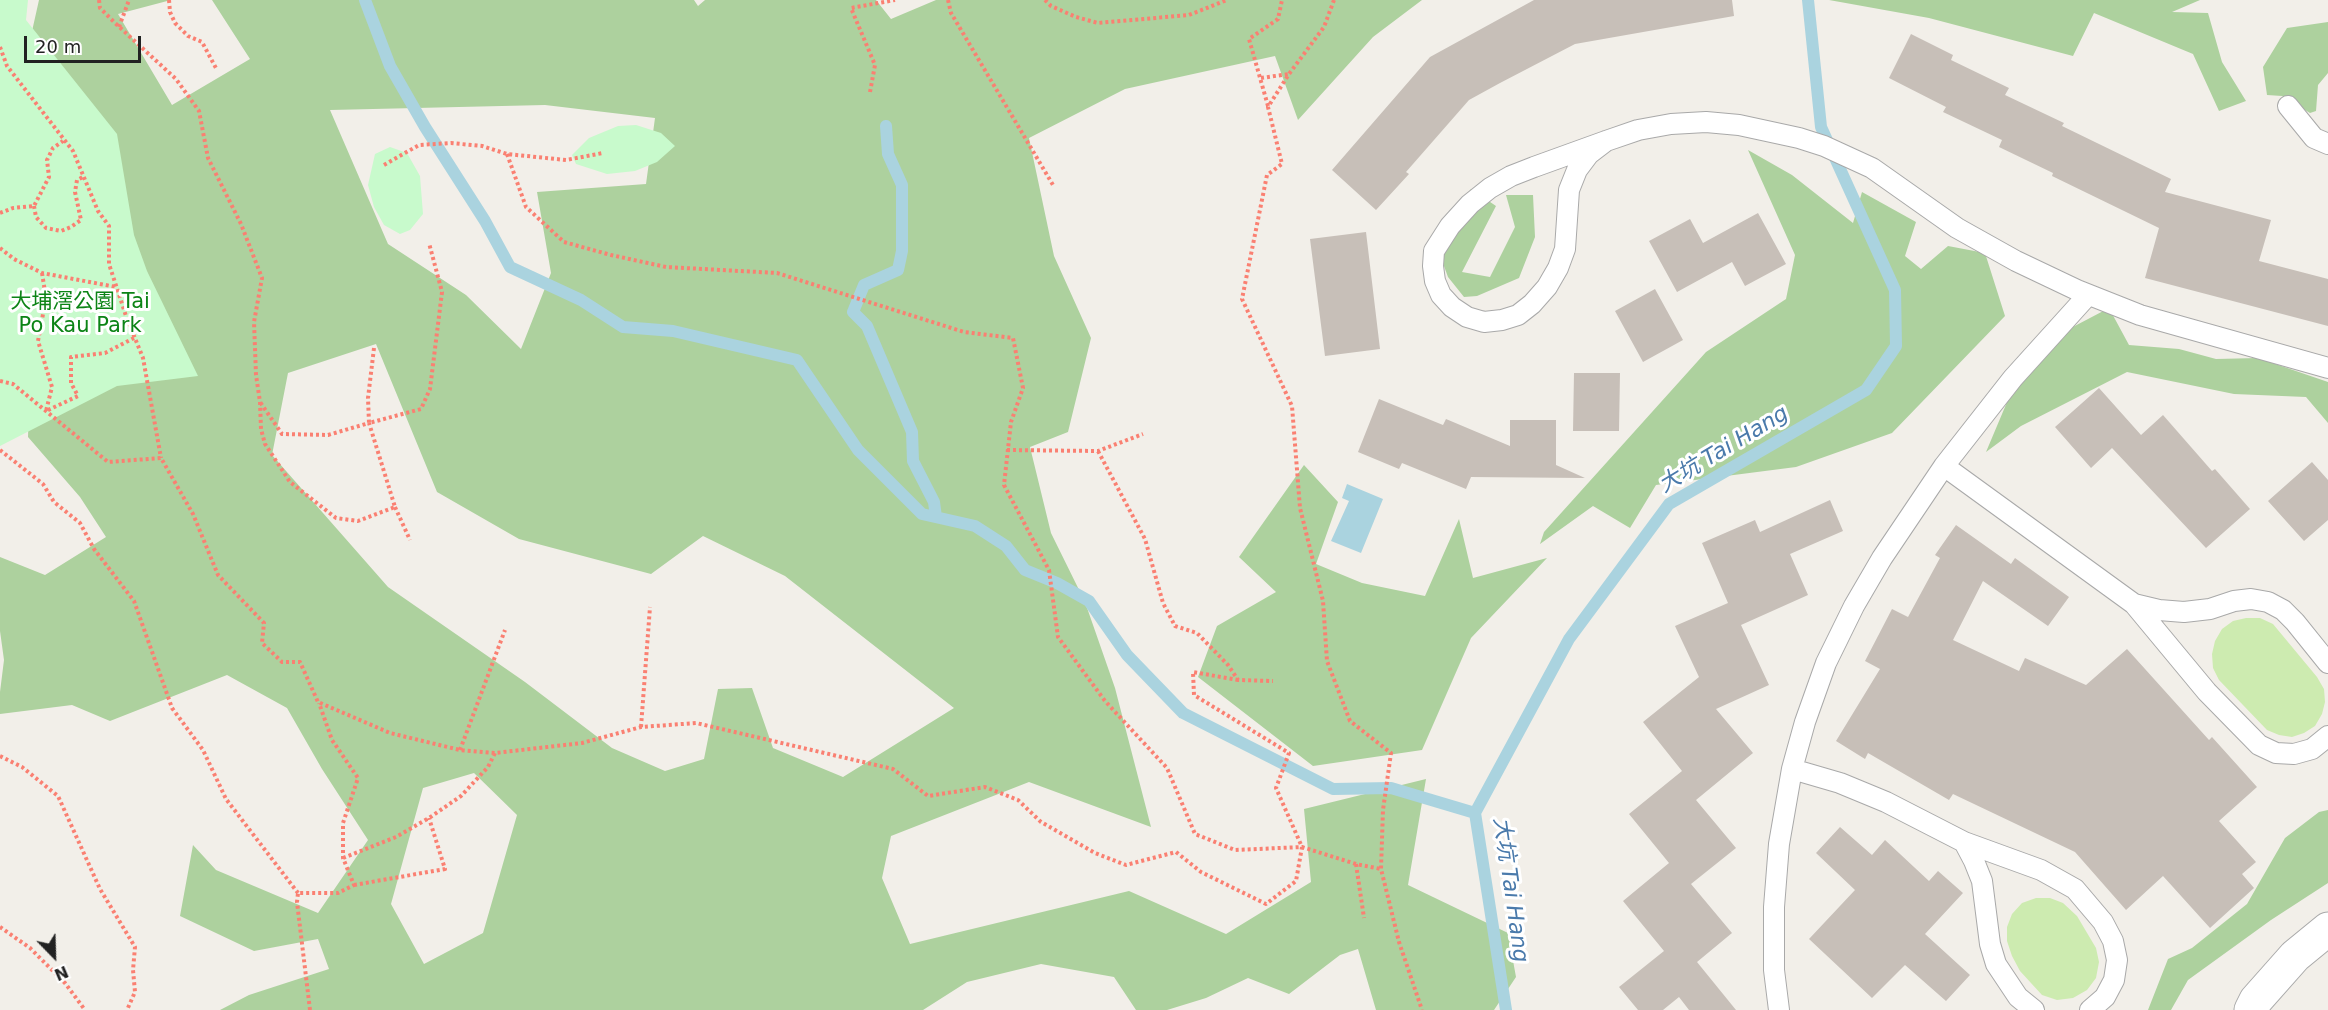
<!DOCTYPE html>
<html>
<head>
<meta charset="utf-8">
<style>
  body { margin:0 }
  #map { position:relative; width:2328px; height:1010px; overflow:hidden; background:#f2efe9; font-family:"DejaVu Sans",sans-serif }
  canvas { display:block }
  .north { position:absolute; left:24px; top:926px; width:60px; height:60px; -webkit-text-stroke:4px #fff; paint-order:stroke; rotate:157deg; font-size:16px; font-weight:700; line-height:24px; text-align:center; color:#222 }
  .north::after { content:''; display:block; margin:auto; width:21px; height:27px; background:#222; clip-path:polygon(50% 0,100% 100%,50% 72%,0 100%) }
  .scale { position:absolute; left:24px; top:36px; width:117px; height:27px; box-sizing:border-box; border:3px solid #222; border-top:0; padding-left:8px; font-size:18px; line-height:21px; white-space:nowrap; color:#222; -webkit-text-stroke:4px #fff; paint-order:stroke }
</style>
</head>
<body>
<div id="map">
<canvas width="2328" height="1010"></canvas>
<div class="north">N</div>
<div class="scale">20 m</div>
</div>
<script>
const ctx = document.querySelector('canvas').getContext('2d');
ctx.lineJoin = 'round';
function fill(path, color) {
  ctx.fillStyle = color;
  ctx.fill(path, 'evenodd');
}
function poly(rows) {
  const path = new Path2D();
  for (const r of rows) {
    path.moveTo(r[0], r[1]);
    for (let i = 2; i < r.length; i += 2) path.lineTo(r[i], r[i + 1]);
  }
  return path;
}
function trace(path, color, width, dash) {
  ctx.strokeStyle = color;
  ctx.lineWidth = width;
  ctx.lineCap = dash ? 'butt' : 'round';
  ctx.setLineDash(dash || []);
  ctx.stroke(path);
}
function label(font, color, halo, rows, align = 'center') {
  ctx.font = font + ' "DejaVu Sans","Noto Sans TC",sans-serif';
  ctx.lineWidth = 6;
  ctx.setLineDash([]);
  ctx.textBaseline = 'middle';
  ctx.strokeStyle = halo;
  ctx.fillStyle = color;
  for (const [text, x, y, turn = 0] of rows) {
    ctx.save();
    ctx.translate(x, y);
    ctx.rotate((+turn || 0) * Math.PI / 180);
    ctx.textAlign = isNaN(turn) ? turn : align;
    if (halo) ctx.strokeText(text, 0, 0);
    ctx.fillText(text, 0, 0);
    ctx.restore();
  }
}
fill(poly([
  [2246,618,2260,618,2273,624,2317,677,2324,689,2325,702,2322,714,2315,726,2304,733,2292,737,2279,735,2267,730,2219,680,2213,668,2212,654,2215,641,2222,629,2233,621],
  [2036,898,2050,898,2063,903,2077,916,2096,948,2099,962,2096,978,2087,990,2073,998,2057,1000,2042,995,2020,971,2012,956,2007,941,2007,927,2012,914,2022,903]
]), '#cdebb0');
fill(poly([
  [39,0,171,0,118,14,172,105,250,59,212,0,694,0,698,6,705,0,876,0,891,19,936,0,1422,0,1373,37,1298,120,1275,56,1125,89,1029,138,1054,256,1091,338,1068,432,1030,447,1051,533,1085,602,1115,688,1151,827,1029,782,891,836,882,878,910,944,1129,891,1226,934,1311,882,1304,809,1426,779,1408,885,1508,933,1516,977,1494,1010,1376,1010,1358,949,1340,955,1289,994,1248,978,1206,998,1167,1010,1136,1010,1114,977,1041,964,967,982,923,1010,220,1010,249,995,329,969,318,939,254,951,180,916,193,845,216,870,318,913,368,840,322,769,287,708,227,675,110,721,72,705,0,714,0,692,4,660,0,631,0,557,45,575,106,537,80,497,28,437,30,364,26,58],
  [545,105,655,118,646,184,537,192,551,273,521,349,466,295,388,244,330,110],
  [376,344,437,492,519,539,651,574,703,536,785,576,954,708,843,777,773,748,752,688,718,689,704,759,665,771,612,748,525,682,388,587,272,455,288,373],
  [474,773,517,815,483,933,424,964,391,904,423,788],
  [1829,0,2200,0,2172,12,2208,13,2222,62,2246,101,2219,111,2193,54,2094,13,2073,56,1929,18],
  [2328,22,2328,73,2318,85,2316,111,2310,113,2282,96,2267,95,2263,67,2287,28],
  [1748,150,1792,175,1853,223,1862,192,1916,222,1905,256,1921,269,1948,246,1985,253,2005,316,1892,433,1796,467,1656,485,1630,528,1593,506,1540,544,1544,532,1706,352,1786,299,1795,255],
  [1471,189,1496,206,1462,272,1490,277,1515,227,1506,195,1533,195,1535,237,1519,278,1477,296,1464,297,1448,277,1434,239],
  [2109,308,2129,345,2179,349,2216,359,2258,358,2328,382,2328,423,2306,397,2234,394,2127,372,2021,426,1986,452,2029,350],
  [1304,465,1338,502,1316,564,1362,583,1425,596,1459,519,1473,578,1547,558,1471,638,1422,750,1313,766,1198,677,1217,626,1276,592,1239,557],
  [2328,810,2328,883,2271,920,2188,980,2171,1010,2148,1010,2168,959,2192,948,2247,904,2285,838,2319,812]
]), '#add19e');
fill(poly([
  [0,0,28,0,26,20,117,134,134,235,147,271,198,376,117,386,0,446],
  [636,125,661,133,675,146,657,162,635,171,607,174,576,164,572,155,589,138,618,126],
  [390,147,407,153,420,176,423,214,410,230,400,234,384,225,374,207,368,185,375,154]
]), '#c8facc');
fill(poly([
  [1347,484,1383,499,1361,553,1331,541,1349,501,1342,498]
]), '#aad3df');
trace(poly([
  [365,0,390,66,425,127,485,221,510,267,581,300,623,327,673,331,797,360,858,450,922,514,975,526,1006,546,1025,570,1057,583,1089,601,1127,655,1183,713,1333,789,1391,788,1475,813],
  [886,126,888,154,902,185,902,251,898,270,864,285,853,312,867,326,912,432,913,461,934,502,936,517],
  [1506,1010,1475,813,1569,639,1669,504,1866,390,1896,346,1895,290,1821,127,1808,0]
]), '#aad3df', 12);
fill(poly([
  [1534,0,1732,0,1734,16,1575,44,1500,83,1469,100,1406,172,1409,174,1376,210,1332,170,1430,57],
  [1911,34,1953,55,1951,60,2009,88,2005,95,2064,123,2062,126,2171,179,2165,192,2271,220,2259,261,2328,279,2328,326,2145,278,2159,228,2052,176,2053,173,1999,147,2002,140,1943,112,1946,107,1889,78],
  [1758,213,1786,264,1745,286,1732,262,1677,292,1649,241,1690,219,1703,243],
  [1366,232,1380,349,1325,356,1310,239],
  [1655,289,1683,340,1643,362,1615,311],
  [1574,373,1620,373,1619,431,1573,431],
  [2099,388,2141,435,2163,415,2212,471,2215,469,2250,509,2206,548,2112,448,2091,468,2055,427],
  [1379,399,1443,425,1446,419,1510,446,1510,420,1556,420,1556,465,1585,478,1471,477,1466,489,1402,463,1399,469,1358,452],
  [2312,462,2328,480,2328,520,2304,541,2268,501],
  [1830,500,1843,531,1790,554,1808,595,1741,625,1769,685,1716,709,1753,753,1696,800,1736,848,1691,884,1732,933,1697,962,1736,1010,1689,1010,1679,997,1663,1010,1638,1010,1619,987,1664,951,1623,901,1669,863,1629,814,1682,771,1643,722,1699,677,1675,626,1728,603,1702,543,1755,520,1760,532],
  [1956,525,2011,564,2015,558,2069,597,2048,626,1983,581,1953,640,2019,671,2025,658,2086,685,2127,649,2209,740,2212,737,2257,787,2219,821,2256,862,2242,874,2254,888,2210,928,2163,876,2126,910,2075,852,1953,794,1949,800,1868,753,1865,759,1836,741,1880,669,1865,661,1892,609,1908,617,1940,558,1935,555],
  [1840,827,1872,855,1885,840,1929,881,1938,871,1963,893,1925,934,1970,975,1946,1001,1905,965,1872,998,1809,939,1855,890,1816,853]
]), '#c7bfb8');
const service = poly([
  [2288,106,2314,138,2328,144],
  [1606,141,1589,154,1577,170,1569,190,1565,249,1558,268,1547,287,1532,304,1518,315,1502,320,1484,322,1467,317,1452,307,1441,295,1435,281,1433,266,1434,251,1450,226,1470,204,1490,188,1511,176,1534,167,1606,141,1638,130,1671,124,1706,122,1739,125,1799,138,1824,146,1872,168,1957,228,2016,261,2077,290,2140,315,2328,368],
  [1944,466,2134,604,2207,692,2259,745,2276,753,2294,754,2312,749,2328,736],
  [2134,604,2159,610,2184,612,2210,609,2234,601,2251,599,2268,602,2283,610,2295,622,2328,663],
  [1792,769,1840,783,1886,802,1964,842,2041,870,2075,889,2103,922,2113,941,2117,960,2114,980,2105,997,2090,1010],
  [1964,842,1974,861,1982,881,1990,944,1996,964,2018,997,2034,1010],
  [1779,1010,1774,970,1774,907,1779,844,1792,769,1805,722,1826,663,1854,606,1882,558,1944,466,2013,378,2088,295]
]);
const minor = poly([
  [2251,1010,2256,1000,2295,956,2328,929]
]);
trace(service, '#a9a9a9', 22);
trace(minor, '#a9a9a9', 35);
trace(poly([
  [99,0,100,8,115,23,176,79,199,111,208,158,241,224,262,278,254,322,256,375,260,402,261,429,265,444,290,482,336,518,358,521,395,507,369,423,328,435,282,434,260,402],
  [169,0,170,12,175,23,188,36,202,42,217,70],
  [948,0,951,13,1053,185],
  [1045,0,1051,6,1076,17,1098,23,1189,15,1227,0],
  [1334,0,1324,27,1289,74,1268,107,1282,164,1267,175,1242,299,1292,406,1300,508,1323,601,1327,661,1350,721,1391,753,1383,810,1381,869,1399,942,1422,1010],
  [119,27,129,0],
  [0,47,7,66,73,151,98,211,109,226,109,264,126,316,143,358,161,458],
  [1261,78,1289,74],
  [870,92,875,65,851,8,895,0],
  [1268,106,1249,39,1278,19,1282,0],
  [507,154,526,207,564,242,611,255,666,267,777,273,964,332,1013,338,1023,388,1011,422,1004,485,1049,570,1058,637,1105,701,1167,768,1195,834,1235,850,1302,847,1356,864,1381,869],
  [384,165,419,145,451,143,482,146,507,154,566,160,603,153],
  [34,206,36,217,46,228,61,231,71,227,81,220,75,192,77,180,83,177],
  [0,213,13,208,34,206,49,177,47,160,53,148,63,141],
  [0,248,14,259,42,273,116,287],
  [42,273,46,298,38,341,52,387,46,411,78,396,71,383,71,357,105,353,134,338],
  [374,348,368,398,369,423,421,409,430,389,442,292,429,243],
  [0,381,13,384,108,462,161,458,193,514,218,575,264,623,262,643,282,662,300,662,318,702,390,733,460,750,495,753,582,743,641,727,696,723,893,769,928,796,985,787,1018,800,1041,822,1095,853,1126,865,1176,852,1201,872,1266,904,1296,881,1302,847,1276,788,1289,753,1194,695,1193,672,1238,680],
  [0,450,43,484,54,502,80,523,94,549,134,601,172,708,203,750,226,799,298,893],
  [1007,450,1098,451,1143,434],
  [1098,451,1145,539,1163,603,1175,626,1197,633,1228,665,1238,680,1273,681],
  [395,507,410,540],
  [641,727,650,607],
  [460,750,505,630],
  [0,756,22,767,58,796,100,889,135,947,133,970,135,992,127,1010],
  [343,858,396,837,429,818,461,796,488,767,495,753],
  [1356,864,1364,918],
  [354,885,445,869,429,818],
  [0,927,30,948,65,983,85,1010],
  [310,1010,297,902,298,893,338,893,354,885,343,858,343,823,358,778,332,740,319,703]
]), '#fa8072', 4, [3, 3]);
trace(service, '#fff', 20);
trace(minor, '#fff', 33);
label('21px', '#0c8416', '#fff', [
  ["大埔滘公園 Tai",80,303],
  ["Po Kau Park",80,327]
]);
label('italic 22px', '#4a7aab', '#fff', [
  ["大坑 Tai Hang",1724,450,-31],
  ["大坑 Tai Hang",1510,890,82]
]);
</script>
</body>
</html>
